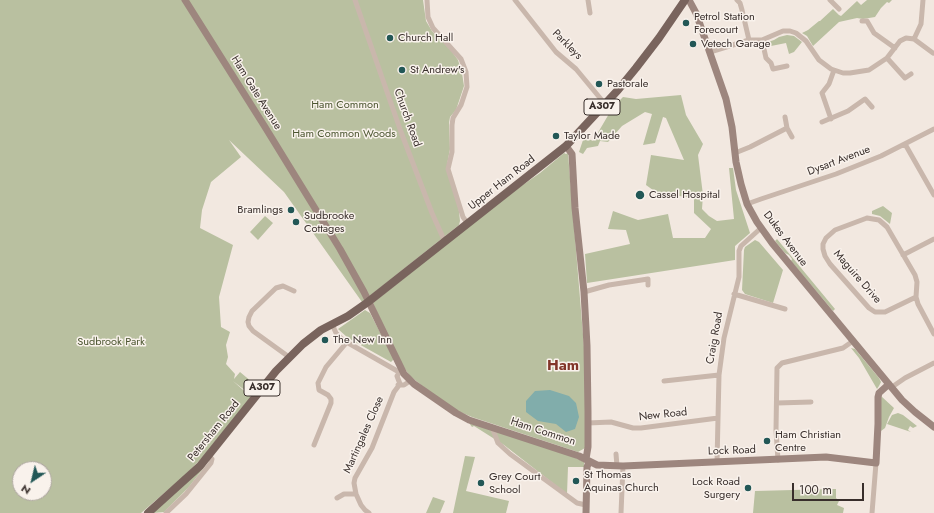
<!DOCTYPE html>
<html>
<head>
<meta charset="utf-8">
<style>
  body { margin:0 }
  #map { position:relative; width:934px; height:513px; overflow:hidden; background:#f2e8e0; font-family:Jost,sans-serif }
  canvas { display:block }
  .north { position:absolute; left:12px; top:461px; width:40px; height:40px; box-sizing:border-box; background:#f9f2ec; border:1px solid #aca49f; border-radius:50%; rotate:215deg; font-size:11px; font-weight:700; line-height:16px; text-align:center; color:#382e2b }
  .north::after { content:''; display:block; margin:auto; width:14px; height:18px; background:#225756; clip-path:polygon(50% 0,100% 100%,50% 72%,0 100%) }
  .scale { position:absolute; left:792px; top:483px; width:72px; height:18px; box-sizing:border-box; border:2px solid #382e2b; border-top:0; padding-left:5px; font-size:12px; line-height:14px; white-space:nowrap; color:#382e2b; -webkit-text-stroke:3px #f9f2ec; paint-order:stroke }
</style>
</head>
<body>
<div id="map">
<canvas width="934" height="513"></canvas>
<div class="north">N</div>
<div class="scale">100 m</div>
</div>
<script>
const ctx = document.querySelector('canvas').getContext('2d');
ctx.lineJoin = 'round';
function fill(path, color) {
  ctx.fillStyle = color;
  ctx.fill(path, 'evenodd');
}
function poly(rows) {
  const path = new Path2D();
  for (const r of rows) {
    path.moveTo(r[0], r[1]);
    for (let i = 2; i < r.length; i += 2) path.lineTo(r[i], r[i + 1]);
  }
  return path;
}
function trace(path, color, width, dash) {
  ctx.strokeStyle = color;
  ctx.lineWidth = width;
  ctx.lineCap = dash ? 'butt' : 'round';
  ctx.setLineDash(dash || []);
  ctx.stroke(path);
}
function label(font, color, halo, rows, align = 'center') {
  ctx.font = font + ' Jost,sans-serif';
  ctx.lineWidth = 3;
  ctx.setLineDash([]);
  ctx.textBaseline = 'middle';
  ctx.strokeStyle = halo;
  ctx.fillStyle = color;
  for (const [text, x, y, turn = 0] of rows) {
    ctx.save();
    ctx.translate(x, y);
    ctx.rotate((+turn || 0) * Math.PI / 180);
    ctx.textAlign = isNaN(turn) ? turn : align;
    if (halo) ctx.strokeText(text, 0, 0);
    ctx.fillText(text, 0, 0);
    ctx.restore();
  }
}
fill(poly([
  [0,0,423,0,426,21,432,31,450,49,458,60,462,73,464,86,456,110,450,117,449,123,450,149,447,165,459,211,460,221,459,225,362,302,284,192,229,140,241,157,211,182,202,210,200,228,233,245,219,297,221,327,230,332,226,345,228,357,226,364,235,374,234,379,240,372,258,387,251,395,233,381,251,397,202,458,183,477,141,513,0,513],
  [20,469,44,469,44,493,20,493],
  [867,0,892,0,889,3,887,2,881,8,875,17,863,19,857,18,839,22,813,46,807,36,802,33,808,30,819,21,820,21,833,9,839,15,841,16,857,1,861,5],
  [787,35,794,36,802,42,794,52,789,54,786,43,766,47,765,44,768,42,774,40,779,37],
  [681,95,686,115,703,144,698,155,703,195,702,209,709,216,717,221,734,219,729,168,733,168,736,190,750,233,735,246,735,260,587,283,585,254,630,244,626,230,608,229,613,211,638,220,668,214,673,238,705,238,711,229,694,213,694,198,657,193,646,185,651,155,684,160,666,118,663,117,655,143,643,145,652,114,645,112,622,126,608,142,600,141,598,146,587,148,583,154,579,152,584,137,593,141,613,107,623,97,636,99],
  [564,153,566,154,568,153,585,359,585,448,578,452,472,417,458,411,440,400,410,376,400,362,373,303,504,198,540,173],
  [883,206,892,213,890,224,880,216,872,214,872,211],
  [265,216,273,223,258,240,250,232],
  [777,239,835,309,833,311,791,261,792,259,789,255,785,253,775,241],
  [755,240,759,242,783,270,773,303,745,294,742,290,744,250,745,247],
  [365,310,370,313,394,359,391,362,348,338,338,329],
  [851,348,855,349,879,378,881,382,879,386,877,389,859,358],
  [881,396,894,408,889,417,885,428,881,431],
  [898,413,903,415,917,426,913,428,910,426,908,430,911,432,887,424,892,415],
  [469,423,567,454,584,462,584,467,568,467,567,494,504,445,474,426,472,427],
  [465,456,475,457,466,491,509,501,506,513,453,513],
  [206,465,188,488,164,512,153,513],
  [831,489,836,489,836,498,839,501,837,505,844,508,843,513,753,513,755,491],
  [433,497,445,501,440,513,426,513]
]), '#b9c0a0');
fill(poly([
  [550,390,569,396,576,403,579,417,575,429,566,432,556,424,538,421,526,412,526,401,535,391]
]), '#81adab');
trace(poly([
  [355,0,401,132,432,213,445,242],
  [427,0,428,17,433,28,461,59,466,72,467,87,461,105,453,118,452,125,452,152,448,169,463,217,468,224],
  [515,0,556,52,576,69,605,104],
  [588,0,590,13],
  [737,0,740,3,742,10,749,40],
  [830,0,839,9],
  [862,21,867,21,874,33,895,48],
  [914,39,933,53],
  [762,40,766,58,771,63,773,69,787,66],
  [710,52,749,40,762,40,783,31,790,31,796,33,806,41,819,60,831,69,843,73,850,73,869,70,887,58,900,41,906,38,914,39,921,24,923,0],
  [887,58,905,78,911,74],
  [785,117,787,128,792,137],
  [831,119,822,93,829,84,834,70],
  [822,122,848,111,865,99,872,107],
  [905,144,934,195],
  [735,153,750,147,787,128],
  [747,204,761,199,836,174,881,156,934,129],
  [867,218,879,220,887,227,915,275,917,282,916,297,885,312,875,312,869,308,830,264,825,256,823,249,823,244,826,238,835,230,867,218],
  [903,255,934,239],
  [584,292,609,285,648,279,648,285],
  [734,294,785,309],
  [916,297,918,304,934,334],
  [332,324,336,333,343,340,399,372],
  [289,357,253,331,249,326,248,322,249,317,252,311,276,288,283,286,294,291],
  [664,381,719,375],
  [398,385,404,385,410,381],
  [892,387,905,378,934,363],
  [777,403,811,402],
  [588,423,611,422,633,428,641,428,718,418],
  [492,427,498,443,510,454,577,503,586,505],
  [314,445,331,403,331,399,328,395,319,390,318,383,326,367,347,342],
  [616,454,617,466],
  [778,460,776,430,777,368,782,363,843,348,853,341],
  [717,462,719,375,724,338,739,277,739,251,741,246,761,228],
  [337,498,344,494,356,494],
  [166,513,186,494,211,463,212,459,209,456],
  [369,513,365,510,361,505,356,494,354,483,355,478,372,448,394,392,400,384,397,376,402,369],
  [621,513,623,466],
  [872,513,876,463]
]), '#c9b7ac', 5);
trace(poly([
  [185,0,265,127,340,249,364,292,404,374,414,384,456,413,469,420,579,456,597,465,623,466,826,457,876,463,878,424,878,397,879,393,889,384],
  [689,0,696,13,726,99,732,127,736,162,741,184,747,204,757,222,772,243,902,400,915,412,934,427],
  [566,146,572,154,575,208,584,292,587,346,588,412,588,447,586,459],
  [586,513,587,467,589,462]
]), '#9d867e', 7);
trace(poly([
  [148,513,200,466,276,371,303,344,321,330,348,316,368,302,566,146,618,90,636,68,659,38,685,0]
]), '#79645d', 8);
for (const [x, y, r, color] of [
  [686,23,4,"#225756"],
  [390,38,4,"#225756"],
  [693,44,4,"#225756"],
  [402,70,4,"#225756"],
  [599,84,4,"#225756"],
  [556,136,4,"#225756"],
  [640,195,5,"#225756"],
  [291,210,4,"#225756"],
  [296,222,4,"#225756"],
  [325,340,4,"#225756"],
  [767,441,4,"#225756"],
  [576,481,4,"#225756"],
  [481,483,4,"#225756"],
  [748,488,4,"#225756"]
]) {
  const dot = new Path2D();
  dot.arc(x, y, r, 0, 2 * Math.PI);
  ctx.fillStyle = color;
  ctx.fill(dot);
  trace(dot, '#f9f2ec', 1.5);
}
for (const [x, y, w] of [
  [602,107,36],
  [262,388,36]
]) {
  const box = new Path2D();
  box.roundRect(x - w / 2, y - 8, w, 16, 3);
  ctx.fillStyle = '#f9f2ec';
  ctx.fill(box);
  trace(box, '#382e2b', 1);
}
label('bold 10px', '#382e2b', null, [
  ["A307",602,107],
  ["A307",262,388]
]);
label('11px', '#382e2b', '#f9f2ec', [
  ["Petrol Station",694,17],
  ["Forecourt",694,30],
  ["Church Hall",398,38],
  ["Vetech Garage",701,44],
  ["St Andrew's",410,70],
  ["Pastorale",607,84],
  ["Taylor Made",564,136],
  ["Cassel Hospital",649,195],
  ["Bramlings",283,210,"right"],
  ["Sudbrooke",304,216],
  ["Cottages",304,229],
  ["The New Inn",333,340],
  ["Ham Christian",775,435],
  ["Centre",775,448],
  ["St Thomas",584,475],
  ["Aquinas Church",584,488],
  ["Grey Court",489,477],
  ["School",489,490],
  ["Lock Road",740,482,"right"],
  ["Surgery",740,495,"right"]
], 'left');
label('11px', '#382e2b', '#f9f2ec', [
  ["Parkleys",567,45,45],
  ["Ham Gate Avenue",256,93,58],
  ["Church Road",407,118,70],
  ["Dysart Avenue",839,161,-21],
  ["Upper Ham Road",502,183,-38],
  ["Dukes Avenue",785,239,53],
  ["Maguire Drive",857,277,49],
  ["Craig Road",715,338,-80],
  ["New Road",663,415,-6],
  ["Petersham Road",214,431,-51],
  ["Ham Common",543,432,18],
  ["Martingales Close",364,435,-66],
  ["Lock Road",732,451,-2]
]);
label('11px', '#4b5530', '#f9f2ec', [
  ["Ham Common",345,105],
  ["Ham Common Woods",344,134],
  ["Sudbrook Park",111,342]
]);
label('bold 15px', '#823529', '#f9f2ec', [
  ["Ham",563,366]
]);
</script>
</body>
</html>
